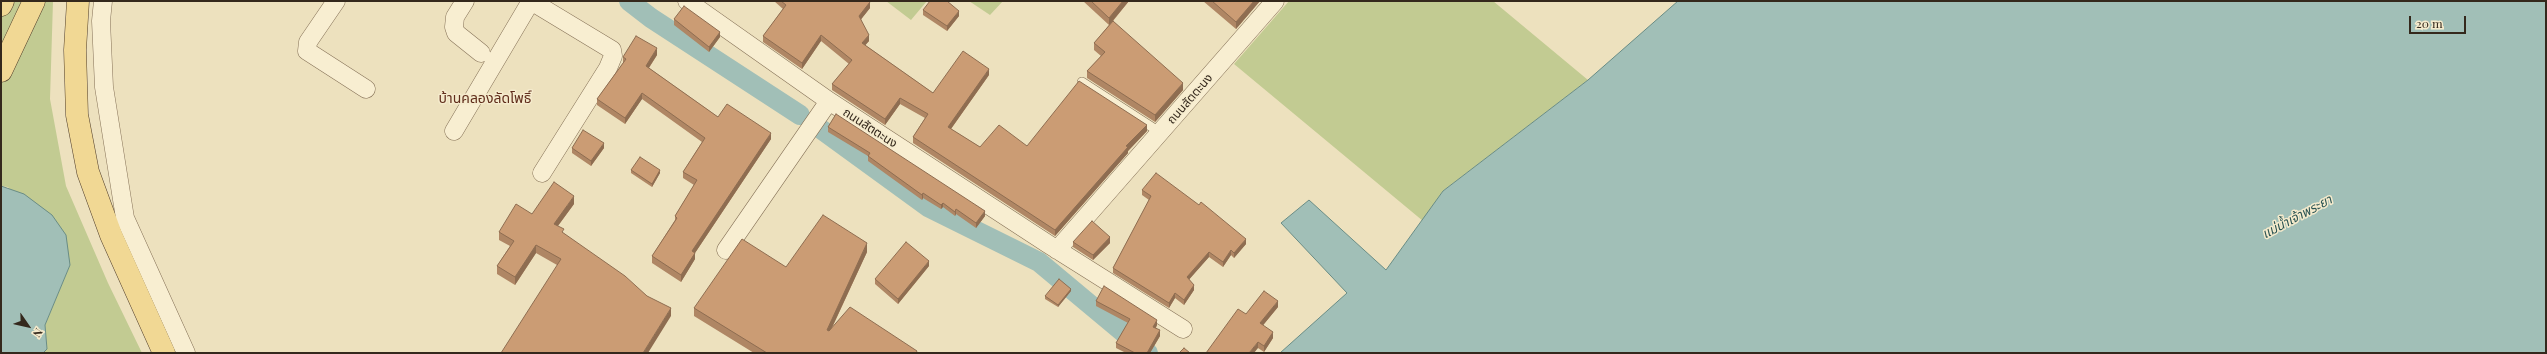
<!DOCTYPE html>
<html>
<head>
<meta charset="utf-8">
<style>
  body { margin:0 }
  #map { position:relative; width:2547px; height:354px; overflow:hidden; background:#ede1be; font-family:"Playfair Display",serif }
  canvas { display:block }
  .frame { position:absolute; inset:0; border:2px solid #34281c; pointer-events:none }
  .north { position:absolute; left:8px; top:306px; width:40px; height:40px; -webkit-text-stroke:3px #f5ebcd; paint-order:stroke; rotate:124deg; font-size:11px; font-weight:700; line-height:16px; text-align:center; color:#34281c }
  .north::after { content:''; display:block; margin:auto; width:14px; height:18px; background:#34281c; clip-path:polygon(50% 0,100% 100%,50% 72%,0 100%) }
  .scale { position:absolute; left:2409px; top:16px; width:57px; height:18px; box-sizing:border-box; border:2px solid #34281c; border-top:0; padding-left:5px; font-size:12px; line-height:14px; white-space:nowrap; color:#34281c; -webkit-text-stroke:3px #f5ebcd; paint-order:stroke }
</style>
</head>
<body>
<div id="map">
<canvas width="2547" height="354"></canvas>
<div class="frame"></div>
<div class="north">N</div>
<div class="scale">20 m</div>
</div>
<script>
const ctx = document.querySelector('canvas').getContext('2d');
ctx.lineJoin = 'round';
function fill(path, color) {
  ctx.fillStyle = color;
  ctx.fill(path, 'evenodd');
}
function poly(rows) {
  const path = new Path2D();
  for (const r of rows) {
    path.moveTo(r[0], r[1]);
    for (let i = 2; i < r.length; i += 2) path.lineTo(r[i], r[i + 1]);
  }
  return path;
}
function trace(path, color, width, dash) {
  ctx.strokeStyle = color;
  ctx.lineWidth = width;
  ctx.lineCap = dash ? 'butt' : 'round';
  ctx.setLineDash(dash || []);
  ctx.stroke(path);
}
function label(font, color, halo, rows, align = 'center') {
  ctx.font = font + ' "Playfair Display","Noto Sans Thai",serif';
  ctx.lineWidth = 3;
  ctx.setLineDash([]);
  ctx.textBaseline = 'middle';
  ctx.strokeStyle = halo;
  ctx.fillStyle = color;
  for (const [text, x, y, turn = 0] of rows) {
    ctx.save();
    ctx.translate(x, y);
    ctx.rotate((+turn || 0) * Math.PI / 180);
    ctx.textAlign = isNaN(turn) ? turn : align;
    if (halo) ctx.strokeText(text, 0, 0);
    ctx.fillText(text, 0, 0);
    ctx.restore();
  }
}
fill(poly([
  [1,1,53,1,50,99,66,186,108,283,142,353,43,353,47,349,45,325,70,265,8,187,1,186],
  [886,1,927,1,911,20],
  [969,1,1003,1,990,15],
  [1289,1,1493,1,1588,80,1443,191,1423,221,1234,64]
]), '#c2cb92');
const water = poly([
  [1678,1,2546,1,2546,353,1280,353,1347,293,1281,223,1309,200,1386,270,1443,191,1588,80,1678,1],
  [1,186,24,194,52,215,66,235,70,265,45,325,47,349,43,353,1,353,1,186]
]);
fill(water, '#a1bfb7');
trace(water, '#698c85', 1);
trace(poly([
  [629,1,651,18,800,115],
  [818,127,928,207,1039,262,1148,353]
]), '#a1bfb7', 20);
const lane = poly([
  [1082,82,1161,133]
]);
const street = poly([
  [103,1,101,21,104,87,125,218,186,353],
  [336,1,308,42,307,51,366,89],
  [465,1,455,17,454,27,456,33,481,53],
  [531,1,612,50,613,56,608,68,542,173],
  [687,1,829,101,1048,244,1183,329],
  [454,131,531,1],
  [726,250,829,101],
  [1057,250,1275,1]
]);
const primary = poly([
  [78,1,75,50,77,115,88,172,111,235,164,353],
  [1,5,3,1],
  [1,71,34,1]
]);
trace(lane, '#857157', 10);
trace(street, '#857157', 19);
trace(primary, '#523f2c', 23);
trace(lane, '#f8eed1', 9);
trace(street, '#f8eed1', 18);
trace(primary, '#f1d894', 22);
fill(poly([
  [774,1,869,1,870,8,861,19,869,41,865,45,933,93,989,75,951,129,980,147,1027,146,1147,131,1128,151,1128,153,1055,236,913,143,913,137,925,118,900,104,885,125,832,90,832,84,849,64,821,41,802,69,763,42,763,36,783,9],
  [1083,1,1129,1,1113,21,1183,90,1155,122,1087,78,1087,71,1101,56,1094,50,1094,43,1109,25],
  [1203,1,1260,1,1236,29],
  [923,10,959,16,947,31,923,15],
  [674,19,720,37,709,52,674,25],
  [657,55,649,68,718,117,771,139,695,253,695,259,681,282,652,263,652,256,675,220,675,216,694,185,683,178,683,172,702,142,642,99,625,124,597,105,597,99,623,63,623,57],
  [828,127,985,216,976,228,956,214,955,216,943,207,941,209,923,198,922,200,868,161,868,156,828,132],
  [572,148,604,148,591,166,572,153],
  [631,170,660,173,652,187,631,173],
  [1142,190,1246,244,1234,258,1231,255,1223,267,1209,257,1189,279,1194,290,1184,305,1175,298,1169,308,1113,273,1113,268,1149,200,1142,195],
  [574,204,558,226,564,234,647,296,671,316,557,265,536,253,515,285,497,274,497,266,510,246,499,240,499,232],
  [1073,242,1110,243,1093,260,1073,247],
  [867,252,832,328,917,353,754,353,694,316,694,308,786,267],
  [929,266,898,304,875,284,875,279],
  [1071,291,1058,307,1045,299,1045,296],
  [1096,301,1157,325,1156,328,1160,336,1150,353,1126,353,1116,348,1116,343,1128,323,1096,306],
  [1278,307,1263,325,1273,338,1264,352,1258,348,1246,314]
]), '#af8664');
fill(poly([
  [1123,1,1129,1,1109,25,1109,18],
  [1254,1,1260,1,1236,29,1236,22],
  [870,2,870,8,859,22,859,16],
  [959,11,959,16,947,31,947,26],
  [720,32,720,37,709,52,709,47],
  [821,35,821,41,802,69,802,63],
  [869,35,869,41,862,49,862,43],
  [657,48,657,55,646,72,646,66],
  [989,69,989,75,948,133,948,127],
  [1183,83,1183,90,1155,122,1155,115],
  [642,93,642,99,625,124,625,118],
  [900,98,900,104,885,125,885,119],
  [1147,125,1147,131,1128,151,1128,153,1055,236,1055,230,1126,146],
  [771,133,771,139,695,253,695,259,681,282,681,275,692,251],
  [604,143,604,148,591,166,591,161],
  [660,170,660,173,652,187,652,184],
  [923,193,923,198,922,200,922,195],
  [574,196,574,204,554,231,554,224],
  [943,203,943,207,941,209,941,205],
  [956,209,956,214,955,216,955,212],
  [985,211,985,216,976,228,976,223],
  [1110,237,1110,243,1093,260,1093,255],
  [1246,239,1246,244,1234,258,1234,253],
  [867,243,867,252,827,338,827,330],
  [536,245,536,253,515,285,515,277],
  [1231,250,1231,255,1223,267,1223,262],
  [1209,252,1209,257,1187,282,1187,277],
  [929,261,929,266,898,304,898,299],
  [1194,285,1194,290,1184,305,1184,300],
  [1071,289,1071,291,1058,307,1058,305],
  [1175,293,1175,298,1169,308,1169,303],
  [1278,301,1278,307,1260,329,1260,323],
  [671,308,671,316,648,353,643,353],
  [1157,320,1157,325,1153,332,1153,327],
  [1160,330,1160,336,1150,353,1147,353],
  [1273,332,1273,338,1264,352,1264,346],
  [1258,342,1258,348,1254,353,1249,353]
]), '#8e6d51');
const building = poly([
  [781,1,869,1,870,2,859,16,869,35,862,43,933,93,963,51,989,69,948,127,980,147,999,125,1027,146,1079,81,1147,125,1126,146,1128,147,1055,230,913,137,928,114,900,98,885,119,832,84,852,60,821,35,802,63,763,36,786,5,781,1],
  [930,1,947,1,959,11,947,26,923,10,930,1],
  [1091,1,1123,1,1109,18,1091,1],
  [1212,1,1254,1,1236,22,1212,1],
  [684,6,720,32,709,47,674,19,684,6],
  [1113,21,1183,83,1155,115,1087,71,1105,52,1094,43,1113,21],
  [636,36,657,48,646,66,718,117,727,104,771,133,692,251,695,253,681,275,652,256,677,218,675,216,697,180,683,172,705,138,642,93,625,118,597,99,626,59,623,57,636,36],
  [836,114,985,211,976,223,956,209,955,212,943,203,941,205,923,193,922,195,868,156,870,153,828,127,836,114],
  [583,130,604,143,591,161,572,148,583,130],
  [640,157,660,170,652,184,631,170,640,157],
  [1156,173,1199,205,1201,202,1246,239,1234,253,1231,250,1223,262,1209,252,1187,277,1194,285,1184,300,1175,293,1169,303,1113,268,1151,196,1142,190,1156,173],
  [554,182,574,196,554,224,564,229,562,232,625,276,647,296,671,308,643,353,501,353,561,259,536,245,515,277,497,266,514,241,499,232,516,204,532,214,554,182],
  [823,215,867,243,827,330,829,331,850,307,917,351,916,353,767,353,694,308,742,239,786,267,823,215],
  [1092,221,1110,237,1093,255,1073,242,1092,221],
  [906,242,929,261,898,299,875,279,906,242],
  [1059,279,1071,289,1058,305,1045,296,1059,279],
  [1104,286,1157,320,1153,327,1160,330,1147,353,1135,353,1116,343,1130,319,1096,301,1104,286],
  [1264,291,1278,301,1260,323,1273,332,1264,346,1258,342,1249,353,1206,353,1238,309,1246,314,1264,291],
  [1184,348,1190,353,1179,353,1184,348]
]);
fill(building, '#cb9c74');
trace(building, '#8e6d51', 1);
label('12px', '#34281c', '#f5ebcd', [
  ["ถนนสัตตะนง",1190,99,-49],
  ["ถนนสัตตะนง",870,128,33]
]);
label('italic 13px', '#2b5453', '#f5ebcd', [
  ["แม่น้ำเจ้าพระยา",2297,217,-28]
]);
label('14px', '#602d1b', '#f5ebcd', [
  ["บ้านคลองลัดโพธิ์",485,99]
]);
</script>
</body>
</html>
